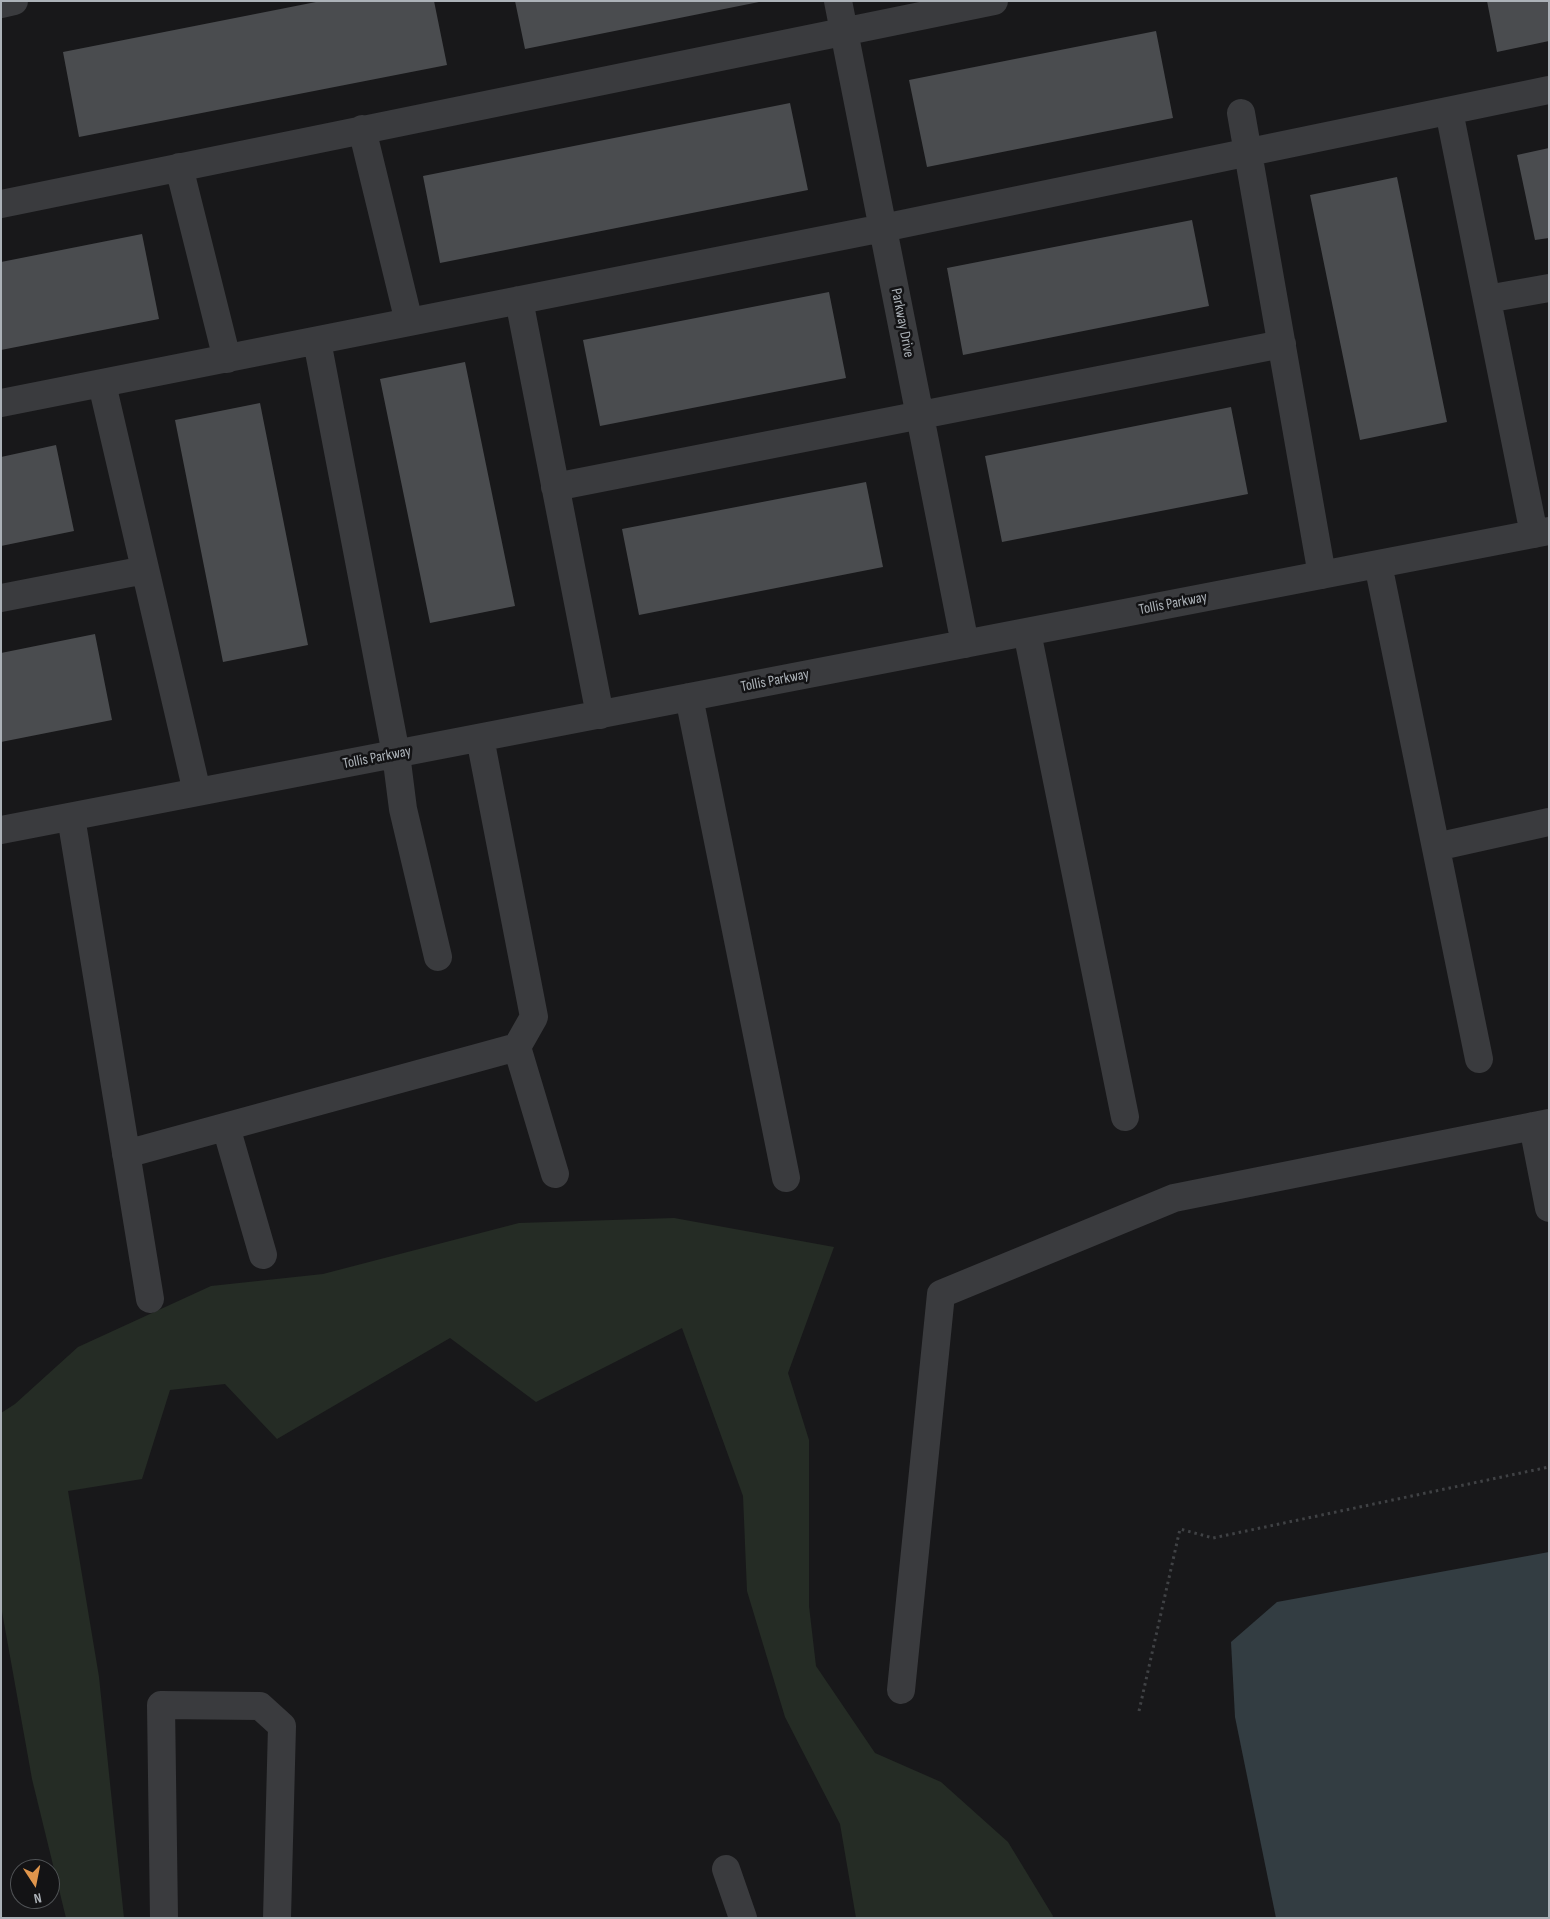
<!DOCTYPE html>
<html>
<head>
<meta charset="utf-8">
<style>
  body { margin:0 }
  #map { position:relative; width:1550px; height:1919px; overflow:hidden; background:#18181a; font-family:"Sofia Sans Condensed",sans-serif }
  canvas { display:block }
  .frame { position:absolute; inset:0; border:2px solid #acb2b8; pointer-events:none }
  .north { position:absolute; left:10px; top:1859px; width:50px; height:50px; box-sizing:border-box; background:#131315; border:1px solid #505356; border-radius:50%; rotate:169deg; font-size:14px; font-weight:700; line-height:20px; text-align:center; color:#acb2b8 }
  .north::after { content:''; display:block; margin:auto; width:18px; height:22px; background:#df954c; clip-path:polygon(50% 0,100% 100%,50% 72%,0 100%) }
</style>
</head>
<body>
<div id="map">
<canvas width="1550" height="1919"></canvas>
<div class="frame"></div>
<div class="north">N</div>
</div>
<script>
const ctx = document.querySelector('canvas').getContext('2d');
ctx.lineJoin = 'round';
function fill(path, color) {
  ctx.fillStyle = color;
  ctx.fill(path, 'evenodd');
}
function poly(rows) {
  const path = new Path2D();
  for (const r of rows) {
    path.moveTo(r[0], r[1]);
    for (let i = 2; i < r.length; i += 2) path.lineTo(r[i], r[i + 1]);
  }
  return path;
}
function trace(path, color, width, dash) {
  ctx.strokeStyle = color;
  ctx.lineWidth = width;
  ctx.lineCap = dash ? 'butt' : 'round';
  ctx.setLineDash(dash || []);
  ctx.stroke(path);
}
function label(font, color, halo, rows, align = 'center') {
  ctx.font = font + ' "Sofia Sans Condensed",sans-serif';
  ctx.lineWidth = 5;
  ctx.setLineDash([]);
  ctx.textBaseline = 'middle';
  ctx.strokeStyle = halo;
  ctx.fillStyle = color;
  for (const [text, x, y, turn = 0] of rows) {
    ctx.save();
    ctx.translate(x, y);
    ctx.rotate((+turn || 0) * Math.PI / 180);
    ctx.textAlign = isNaN(turn) ? turn : align;
    if (halo) ctx.strokeText(text, 0, 0);
    ctx.fillText(text, 0, 0);
    ctx.restore();
  }
}
fill(poly([
  [674,1218,834,1247,788,1373,809,1440,809,1606,816,1666,875,1753,941,1782,1008,1842,1053,1916,1052,1918,856,1918,840,1824,785,1717,747,1591,743,1496,682,1328,536,1402,450,1338,277,1439,225,1384,170,1390,142,1479,68,1491,99,1677,124,1918,66,1918,32,1779,1,1606,1,1413,15,1404,78,1347,211,1286,323,1274,519,1223]
]), '#252c25');
fill(poly([
  [1549,1552,1549,1918,1276,1918,1235,1717,1231,1642,1277,1602]
]), '#333d42');
fill(poly([
  [321,1,434,1,447,65,79,137,63,52],
  [515,1,759,1,759,2,525,49],
  [1487,1,1549,1,1549,41,1497,52],
  [1156,31,1173,118,927,167,909,80],
  [790,103,808,190,440,263,423,176],
  [1549,148,1549,238,1535,240,1517,155],
  [1397,177,1447,422,1360,440,1310,195],
  [1192,220,1209,306,963,355,947,268],
  [142,234,159,319,1,350,1,262],
  [829,292,846,378,600,426,583,340],
  [465,362,515,606,430,623,380,379],
  [260,403,308,645,223,662,175,420],
  [1231,407,1248,494,1002,542,985,456],
  [56,445,74,531,1,546,1,457],
  [866,482,883,567,639,615,622,529],
  [95,634,112,720,1,742,1,653]
]), '#4a4c4f');
trace(poly([
  [1139,1711,1180,1529,1213,1538,1549,1467]
]), '#404245', 3, [2.5, 4]);
trace(poly([
  [838,1,965,644],
  [1,4,14,1],
  [1449,111,1534,534],
  [1241,113,1322,575],
  [362,129,409,322],
  [179,167,227,359],
  [1,204,994,1],
  [1487,299,1549,288],
  [519,300,600,715],
  [317,341,396,754,403,809,438,957],
  [102,384,197,792],
  [1,403,883,228,1549,90],
  [555,487,1282,344],
  [1378,564,1479,1059],
  [1,598,145,570],
  [1027,632,1125,1117],
  [689,697,786,1178],
  [71,817,150,1299],
  [1,830,1549,531],
  [1436,847,1549,822],
  [517,1047,555,1174],
  [1533,1126,1549,1208],
  [226,1127,263,1255],
  [126,1154,517,1047,534,1017,480,738],
  [901,1690,941,1294,1174,1198,1549,1123],
  [726,1869,743,1918],
  [164,1918,161,1705,260,1706,282,1726,277,1918]
]), '#3a3b3e', 28);
label('15px', '#acb2b8', '#131315', [
  ["Parkway Drive",902,323,79],
  ["Tollis Parkway",1173,604,-11],
  ["Tollis Parkway",775,681,-11],
  ["Tollis Parkway",377,758,-11]
]);
</script>
</body>
</html>
